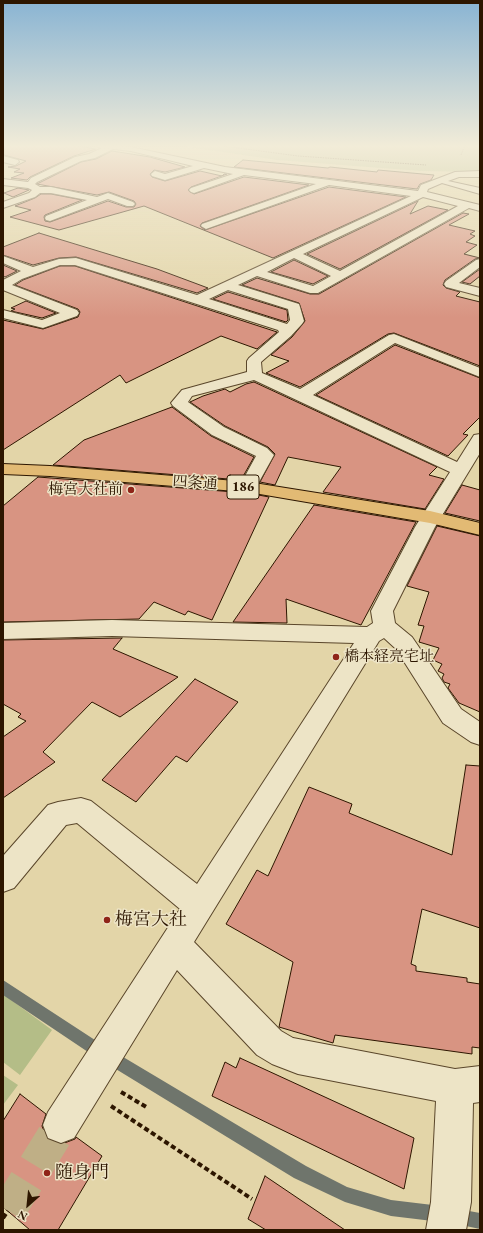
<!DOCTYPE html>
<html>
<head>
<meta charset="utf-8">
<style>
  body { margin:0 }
  #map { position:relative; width:483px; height:1233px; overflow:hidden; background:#e3d5a8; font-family:"EB Garamond",serif }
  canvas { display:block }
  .frame { position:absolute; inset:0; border:4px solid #2d1600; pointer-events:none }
  .north { position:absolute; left:8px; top:1185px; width:40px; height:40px; -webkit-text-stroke:3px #ede4c6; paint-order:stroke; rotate:207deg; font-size:11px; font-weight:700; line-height:16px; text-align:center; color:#2d1600 }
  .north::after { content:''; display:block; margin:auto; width:14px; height:18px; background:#2d1600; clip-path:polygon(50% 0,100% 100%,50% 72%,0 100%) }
</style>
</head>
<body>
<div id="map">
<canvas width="483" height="1233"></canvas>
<div class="frame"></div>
<div class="north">N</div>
</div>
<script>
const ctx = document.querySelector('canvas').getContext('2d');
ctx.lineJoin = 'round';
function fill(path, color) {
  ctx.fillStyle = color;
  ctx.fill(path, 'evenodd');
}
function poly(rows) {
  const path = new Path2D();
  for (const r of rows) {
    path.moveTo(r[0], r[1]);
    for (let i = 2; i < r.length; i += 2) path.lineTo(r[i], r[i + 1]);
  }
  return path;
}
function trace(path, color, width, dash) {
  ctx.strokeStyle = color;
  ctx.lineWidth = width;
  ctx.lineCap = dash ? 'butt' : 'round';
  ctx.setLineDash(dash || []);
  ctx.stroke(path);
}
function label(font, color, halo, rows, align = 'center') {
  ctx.font = font + ' "EB Garamond","Noto Serif JP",serif';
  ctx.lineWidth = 3;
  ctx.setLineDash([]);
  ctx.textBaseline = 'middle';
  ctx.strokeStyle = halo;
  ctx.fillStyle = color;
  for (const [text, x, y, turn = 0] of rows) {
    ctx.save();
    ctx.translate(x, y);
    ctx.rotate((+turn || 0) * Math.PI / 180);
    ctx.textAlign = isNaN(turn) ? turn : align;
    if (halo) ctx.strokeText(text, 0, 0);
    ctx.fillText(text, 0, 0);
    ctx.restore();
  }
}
fill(poly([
  [174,145,480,145,480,172,420,171,277,160],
  [3,994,52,1030,20,1075,3,1062],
  [3,1075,18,1085,3,1105]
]), '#b4bd87');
fill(poly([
  [3,980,98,1042,306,1166,347,1187,391,1200,441,1206,447,1208,449,1214,447,1220,441,1222,391,1216,345,1202,294,1178,88,1052,3,995,3,980],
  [458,1209,480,1213,480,1229,452,1223,450,1217,452,1211,458,1209]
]), '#6f756c');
const building = poly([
  [5,145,72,145,96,149,74,156,30,177,27,180,11,178,24,173,14,172,20,169,8,167,16,166,26,161,4,155,5,145],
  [112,151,150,157,185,167,165,172,154,170,150,174,152,177,165,181,200,171,222,176,224,174,227,174,191,187,188,190,194,194,244,177,309,185,202,223,200,226,205,230,329,187,406,197,273,258,144,206,59,230,10,217,31,210,15,206,35,198,41,194,51,194,82,200,45,215,44,217,45,221,50,222,108,201,126,207,134,207,136,204,134,201,109,192,97,195,37,184,81,162,96,159,112,151],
  [243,160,328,168,330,167,377,172,378,170,434,175,431,180,420,184,417,189,234,167,243,160],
  [18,188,29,190,13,197,4,193,18,188],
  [418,201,410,214,428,206,448,210,340,269,307,254,418,201],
  [463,213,469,214,449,225,475,231,470,234,475,236,466,242,477,245,464,254,480,258,475,259,445,280,443,285,446,288,460,292,456,296,480,302,480,366,394,333,388,334,300,387,266,373,289,361,271,355,292,337,305,321,299,303,242,285,257,278,310,294,319,294,463,213],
  [39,233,157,269,208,288,197,293,76,257,59,258,33,265,3,255,3,247,39,233],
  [294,260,328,276,313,284,271,272,294,260],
  [3,265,17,271,5,277,3,276,3,265],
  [60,266,75,266,277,332,257,349,221,336,126,383,120,375,3,450,3,320,43,329,78,317,80,312,78,309,15,285,23,280,60,266],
  [480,269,480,276,470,284,462,282,480,269],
  [228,292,287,310,288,320,286,322,213,299,228,292],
  [26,301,56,313,42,318,11,311,15,309,11,308,26,301],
  [395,345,480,378,480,417,463,434,468,435,448,456,316,395,395,345],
  [254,382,437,467,429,475,444,479,425,509,323,492,341,467,288,457,275,485,260,482,275,454,268,447,225,426,190,402,203,396,225,389,230,392,246,384,254,382],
  [172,407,211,436,254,457,241,480,53,465,84,440,172,407],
  [38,477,248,493,269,497,212,620,188,611,185,615,154,602,139,619,3,622,3,506,38,477],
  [462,485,480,490,480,521,445,513,462,485],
  [314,505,416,522,361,625,286,599,287,623,233,622,314,505],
  [437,526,480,536,480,712,459,703,448,688,450,684,444,682,442,678,444,674,438,671,442,664,433,660,439,648,419,642,424,626,418,625,429,592,407,586,437,526],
  [122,638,113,649,178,677,120,717,92,702,43,752,55,762,3,798,3,737,26,721,18,717,21,714,3,704,3,640,122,638],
  [195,679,238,702,187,762,176,756,136,802,102,780,195,679],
  [466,765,480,766,480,928,422,909,411,964,416,966,416,971,467,978,467,982,480,984,480,1048,472,1047,472,1054,335,1035,333,1043,279,1027,293,962,226,924,257,870,268,876,309,787,352,804,349,813,452,855,466,765],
  [240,1058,414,1138,404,1189,212,1096,225,1062,236,1068,240,1058],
  [20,1094,46,1114,42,1126,47,1139,62,1144,75,1139,76,1137,102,1156,58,1230,30,1230,3,1207,3,1121,20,1094],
  [265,1176,345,1230,266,1230,248,1219,265,1176]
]);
fill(building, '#d89482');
trace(building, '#2d1600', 1);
trace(poly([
  [8,1211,61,1125]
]), '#bfaf86', 35, [35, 18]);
const minor = poly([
  [92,145,131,147,225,167,418,191,421,185,455,172,480,171,480,177,459,177,448,181,480,188,480,194,442,183,428,189,427,192,480,205,480,211,469,208,318,293,310,293,257,276,238,285,299,304,300,307,304,321,302,324,291,336,261,362,262,373,300,389,389,335,394,334,480,368,480,377,395,343,313,395,457,462,474,435,480,434,480,453,435,527,393,611,395,623,412,637,461,709,480,722,480,745,471,742,443,723,396,649,384,638,379,641,194,942,281,1031,293,1038,455,1069,480,1066,480,1102,473,1103,471,1202,466,1230,426,1230,431,1202,436,1101,298,1074,272,1064,257,1055,177,970,74,1138,61,1143,48,1138,43,1125,48,1112,180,909,77,823,66,825,14,888,3,892,3,856,48,805,58,802,81,798,91,801,197,884,354,643,112,636,3,639,3,623,112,620,367,627,373,623,371,611,415,527,450,472,254,380,192,396,188,402,224,427,267,448,274,455,254,491,248,492,242,491,239,487,256,456,212,435,173,406,171,403,182,390,247,372,247,361,249,358,279,332,278,330,75,265,60,265,22,279,12,285,77,310,79,313,77,316,43,328,3,318,3,310,42,320,60,313,3,290,3,280,21,271,3,263,3,256,33,267,59,259,76,258,197,295,411,196,329,185,206,229,201,226,202,224,316,184,244,175,194,193,191,192,189,190,191,188,233,174,204,168,165,180,152,176,151,174,155,171,165,174,193,166,131,151,113,149,95,158,81,161,37,182,35,184,40,187,51,187,97,197,108,193,133,202,135,204,133,206,127,206,108,199,50,221,46,220,45,218,46,216,87,200,51,193,40,193,35,197,3,208,3,202,29,193,32,190,28,188,3,185,3,179,28,182,31,178,75,157,89,154,102,148,92,145],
  [423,197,458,206,340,271,303,254,423,197],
  [294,258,331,276,313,286,267,272,294,258],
  [228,290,288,309,290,320,287,324,209,299,228,290],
  [3,156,18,160,19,162,15,165,3,162,3,156],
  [480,259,480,267,459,283,480,288,480,296,446,287,444,284,446,281,476,260,480,259]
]);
const major = poly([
  [3,464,50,466,248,482,430,511,480,523,480,535,430,523,248,492,50,476,3,474,3,464]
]);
trace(minor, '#5a462a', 2);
trace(major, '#2d1600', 2);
trace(poly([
  [216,145,298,156,426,165],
  [461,155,465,145]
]), '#2d1600', 1, [1.5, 1]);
trace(poly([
  [121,1092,148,1108],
  [111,1106,252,1199],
  [3,1218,8,1211]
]), '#2d1600', 4, [5, 3]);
fill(minor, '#ede4c6');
fill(major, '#e2ba74');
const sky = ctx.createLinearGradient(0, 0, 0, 318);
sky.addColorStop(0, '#89b4d3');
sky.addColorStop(0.46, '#f2ecd8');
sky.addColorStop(1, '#f2ecd800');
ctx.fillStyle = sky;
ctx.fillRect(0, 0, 483, 318);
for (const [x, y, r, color] of [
  [131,490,4,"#8f2418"],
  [336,657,4,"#8f2418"],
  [107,920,4,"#8f2418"],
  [47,1173,4,"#8f2418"]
]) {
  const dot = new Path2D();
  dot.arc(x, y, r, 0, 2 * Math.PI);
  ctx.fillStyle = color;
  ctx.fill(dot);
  trace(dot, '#ede4c6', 1.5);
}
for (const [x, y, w] of [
  [243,487,32]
]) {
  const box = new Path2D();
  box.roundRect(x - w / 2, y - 12, w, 24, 3);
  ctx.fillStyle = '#ede4c6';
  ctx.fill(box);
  trace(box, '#2d1600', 1);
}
label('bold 14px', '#2d1600', null, [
  ["186",243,487]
]);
label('15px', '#2d1600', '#ede4c6', [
  ["四条通",195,483,4]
]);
label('15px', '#2d1600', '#ede4c6', [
  ["梅宮大社前",123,490],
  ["橋本経亮宅址",344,657,"left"]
], 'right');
label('18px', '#2d1600', '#ede4c6', [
  ["梅宮大社",115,920],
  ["随身門",55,1173]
], 'left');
</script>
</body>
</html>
